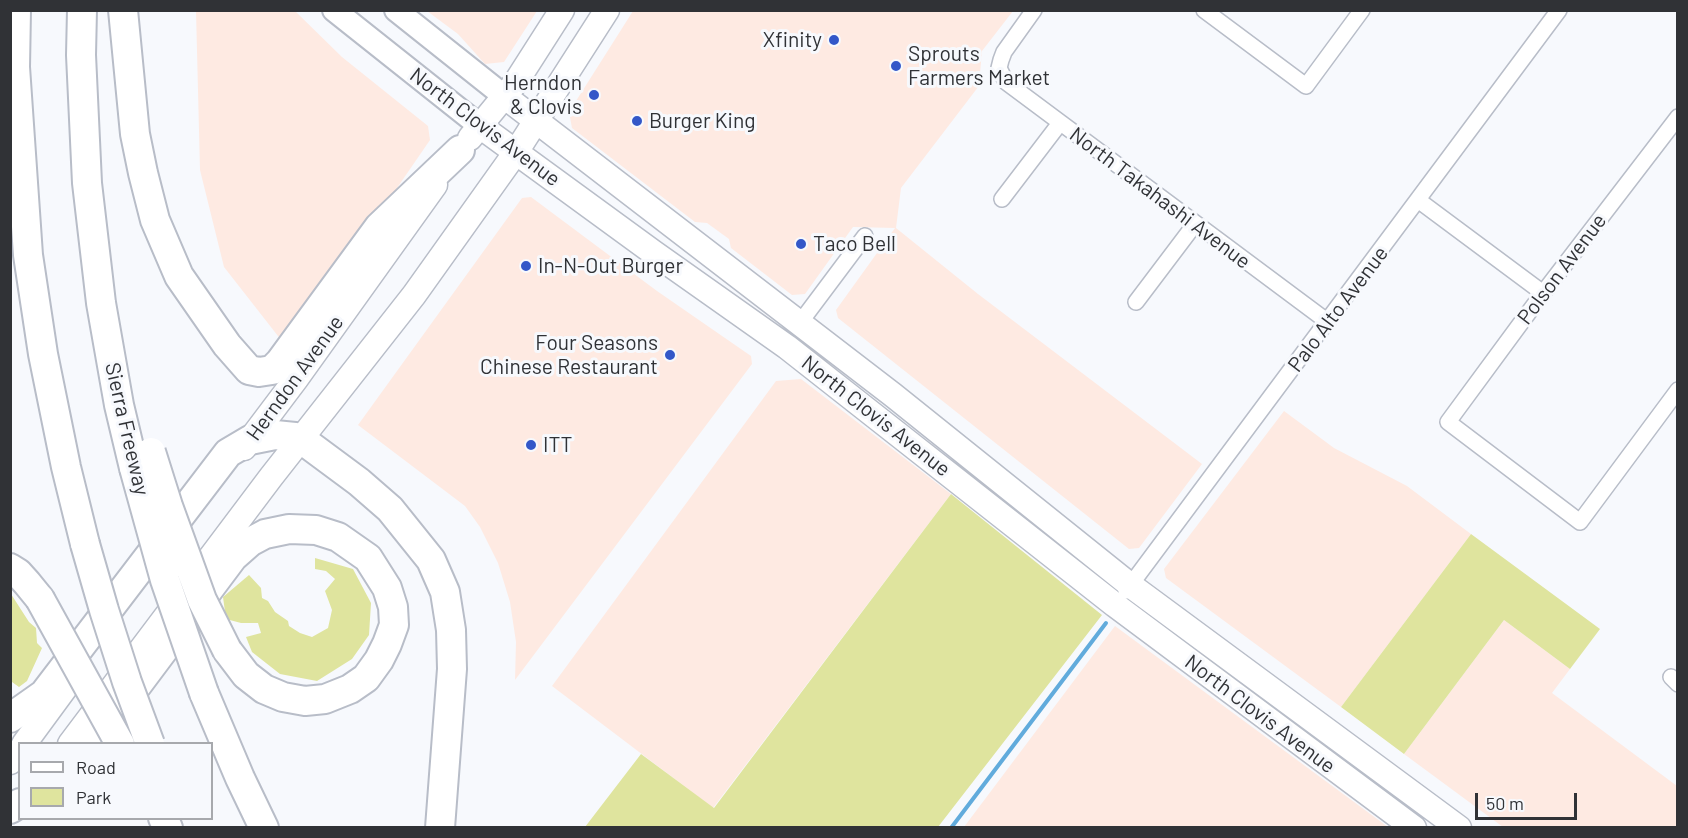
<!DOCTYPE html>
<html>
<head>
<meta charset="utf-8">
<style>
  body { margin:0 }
  #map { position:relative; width:1688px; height:838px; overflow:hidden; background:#f7f9fd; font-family:Barlow,sans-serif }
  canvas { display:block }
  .frame { position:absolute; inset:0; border:12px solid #303236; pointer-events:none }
  .legend { position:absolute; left:18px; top:742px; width:195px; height:78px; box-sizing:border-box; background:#f7f9fd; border:2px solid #a7a9ad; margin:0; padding:8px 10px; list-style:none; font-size:18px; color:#303236 }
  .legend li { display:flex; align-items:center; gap:12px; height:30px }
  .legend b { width:30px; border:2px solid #a7a9ad }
  .scale { position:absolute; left:1475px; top:793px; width:102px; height:27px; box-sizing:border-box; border:3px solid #303236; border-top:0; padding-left:8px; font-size:18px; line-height:21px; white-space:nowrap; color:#303236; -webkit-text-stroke:4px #f7f9fd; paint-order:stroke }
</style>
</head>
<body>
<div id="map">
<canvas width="1688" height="838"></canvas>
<div class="frame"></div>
<ul class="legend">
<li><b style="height:8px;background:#fff"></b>Road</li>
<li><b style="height:16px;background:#dfe49e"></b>Park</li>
</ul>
<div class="scale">50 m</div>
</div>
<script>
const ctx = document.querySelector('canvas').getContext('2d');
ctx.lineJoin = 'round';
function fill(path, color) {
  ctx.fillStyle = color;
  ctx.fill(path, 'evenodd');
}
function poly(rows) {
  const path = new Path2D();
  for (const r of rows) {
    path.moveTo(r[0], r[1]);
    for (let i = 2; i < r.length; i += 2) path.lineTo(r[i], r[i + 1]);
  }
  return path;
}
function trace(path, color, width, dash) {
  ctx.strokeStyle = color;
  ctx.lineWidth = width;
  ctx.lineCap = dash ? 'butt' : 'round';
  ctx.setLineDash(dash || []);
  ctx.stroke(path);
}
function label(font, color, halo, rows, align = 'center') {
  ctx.font = font + ' Barlow,sans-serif';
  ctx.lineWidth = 6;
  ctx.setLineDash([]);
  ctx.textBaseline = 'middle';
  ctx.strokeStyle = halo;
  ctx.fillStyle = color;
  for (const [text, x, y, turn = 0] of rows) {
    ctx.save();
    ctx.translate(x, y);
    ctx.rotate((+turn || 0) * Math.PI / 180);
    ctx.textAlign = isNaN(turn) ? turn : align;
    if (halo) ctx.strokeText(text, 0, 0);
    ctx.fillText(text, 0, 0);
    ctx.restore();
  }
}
fill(poly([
  [196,11,295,11,342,57,428,126,430,140,386,204,285,345,224,267,200,170],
  [427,11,537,11,504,62,485,64,458,34],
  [633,11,1013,11,982,51,980,73,985,78,901,188,896,228,978,294,1202,464,1139,548,1129,549,838,318,836,310,895,228,853,227,805,294,792,295,731,248,729,239,707,223,695,222,572,128,569,112],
  [531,197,657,291,751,356,752,364,515,680,516,642,510,602,498,563,480,527,465,506,358,425,522,198],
  [801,379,951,494,713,808,552,686,776,381],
  [1284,411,1334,448,1407,486,1471,534,1341,707,1166,578,1164,569],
  [1504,620,1570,669,1552,693,1677,786,1677,827,1503,827,1404,754],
  [1115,626,1388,827,964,827]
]), '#feeae2');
fill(poly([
  [951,494,1102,615,938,827,585,827,641,754,714,808],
  [1471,534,1600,629,1570,669,1504,620,1404,754,1341,707],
  [315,558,353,569,371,603,369,635,352,659,317,681,280,674,252,652,246,637,261,633,258,623,241,623,226,619,223,597,249,575,261,588,262,598,268,601,275,612,288,621,289,626,300,633,312,637,328,628,332,610,325,591,335,579,326,571,315,569],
  [11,594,29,622,36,628,37,643,42,648,27,681,19,687,12,682]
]), '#dfe49e');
trace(poly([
  [951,828,1106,623]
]), '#61abdc', 4);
const minor = poly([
  [1034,10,1004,52,1001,60,999,68,1006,82,1328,322],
  [1204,10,1306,86,1362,10],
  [1678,117,1543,293,1448,422,1580,522,1678,390],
  [1002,199,1060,123],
  [1418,200,1543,293],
  [1136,302,1195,224],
  [799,324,865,236],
  [1126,591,1559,10],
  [1671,677,1678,684]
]);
const secondary = poly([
  [334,10,480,126],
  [396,10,504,96]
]);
const primary = poly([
  [504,96,893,395,1130,585,1459,828],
  [480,126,654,253,787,347,1115,605,1414,828],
  [470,138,516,82,562,10],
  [244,448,296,379,435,185],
  [24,744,71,680],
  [70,744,271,477,414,295,516,152,607,10],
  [10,762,20,750]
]);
const motorway = poly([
  [16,10,15,67,28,255,43,354,66,467,85,544],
  [82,10,81,55,87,183,101,303,119,405,134,468],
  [123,10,135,134,143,173,155,220,179,276,227,345,249,370,259,372,272,370,280,362,379,227,460,150],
  [10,568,18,573,27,583,40,599],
  [204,693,240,778,264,828],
  [10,718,44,694,228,453,250,440,275,435,295,437,301,439,359,482,390,509,431,560,445,592,451,630,452,669,440,828],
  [93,744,233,557,250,542,265,534,289,529,316,530,338,537,368,558,387,588,393,607,394,625,387,644,379,660,366,678,350,689,325,699,305,701,283,697,264,689,246,675,227,650],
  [10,809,20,803],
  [163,818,168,828]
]);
trace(minor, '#b8bdc8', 18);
trace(secondary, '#b8bdc8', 26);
trace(primary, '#b8bdc8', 27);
trace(motorway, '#b8bdc8', 32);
trace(minor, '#fff', 15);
trace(secondary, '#fff', 22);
trace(primary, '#fff', 24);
trace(motorway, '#fff', 28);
const motorwayBridge = poly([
  [151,452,168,506,202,600,227,650],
  [134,468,165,580,204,693],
  [85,544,104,610,127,682,150,744],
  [40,599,120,744]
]);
trace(motorwayBridge, '#b8bdc8', 32, []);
trace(motorwayBridge, '#fff', 28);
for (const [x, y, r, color] of [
  [834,40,6,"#3357c8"],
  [896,66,6,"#3357c8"],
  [594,95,6,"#3357c8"],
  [637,121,6,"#3357c8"],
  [801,244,6,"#3357c8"],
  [526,266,6,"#3357c8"],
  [670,355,6,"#3357c8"],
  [531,445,6,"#3357c8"]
]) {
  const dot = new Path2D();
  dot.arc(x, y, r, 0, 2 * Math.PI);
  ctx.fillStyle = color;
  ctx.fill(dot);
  trace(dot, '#f7f9fd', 2);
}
label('21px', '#303236', '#f7f9fd', [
  ["Xfinity",822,40,"right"],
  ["Sprouts",908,54],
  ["Farmers Market",908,78],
  ["Herndon",582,83,"right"],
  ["& Clovis",582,107,"right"],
  ["Burger King",649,121],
  ["Taco Bell",813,244],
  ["In-N-Out Burger",538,266],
  ["Four Seasons",658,343,"right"],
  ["Chinese Restaurant",658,367,"right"],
  ["ITT",543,445]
], 'left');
label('21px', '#303236', '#f7f9fd', [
  ["North Clovis Avenue",485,127,37],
  ["North Takahashi Avenue",1160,198,37],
  ["Polson Avenue",1562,269,-53],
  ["Palo Alto Avenue",1338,309,-53],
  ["Herndon Avenue",295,378,-54],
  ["North Clovis Avenue",876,416,38],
  ["Sierra Freeway",127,429,77],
  ["North Clovis Avenue",1260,714,37]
]);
</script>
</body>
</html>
